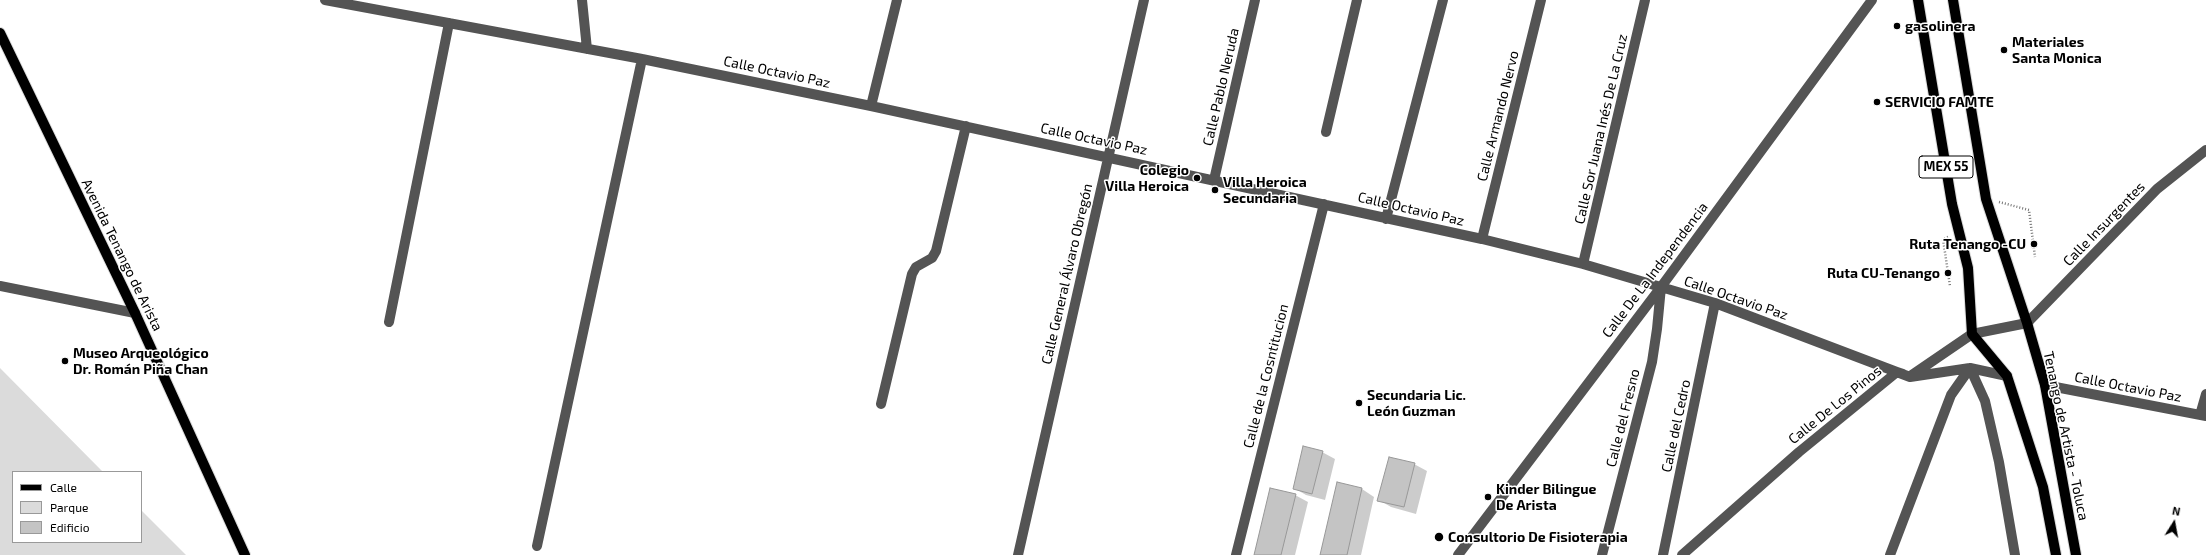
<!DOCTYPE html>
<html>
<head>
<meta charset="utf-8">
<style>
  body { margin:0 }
  #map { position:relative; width:2206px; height:555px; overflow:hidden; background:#fff; font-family:"Exo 2",sans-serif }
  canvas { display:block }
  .legend { position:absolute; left:12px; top:471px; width:130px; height:72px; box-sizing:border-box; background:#fff; border:1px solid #999; margin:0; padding:5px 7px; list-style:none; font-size:12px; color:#000 }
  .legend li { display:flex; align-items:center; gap:8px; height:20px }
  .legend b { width:20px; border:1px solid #999 }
  .north { position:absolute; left:2154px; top:503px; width:40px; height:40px; -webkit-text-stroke:3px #fff; paint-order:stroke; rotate:11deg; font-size:11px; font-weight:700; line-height:16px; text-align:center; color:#000 }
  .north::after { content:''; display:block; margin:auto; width:14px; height:18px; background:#000; clip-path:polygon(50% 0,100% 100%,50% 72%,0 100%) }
</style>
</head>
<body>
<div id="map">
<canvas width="2206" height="555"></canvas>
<ul class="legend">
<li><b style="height:5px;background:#000"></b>Calle</li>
<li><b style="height:11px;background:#dbdbdb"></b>Parque</li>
<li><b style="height:11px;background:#c4c4c4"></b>Edificio</li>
</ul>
<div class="north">N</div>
</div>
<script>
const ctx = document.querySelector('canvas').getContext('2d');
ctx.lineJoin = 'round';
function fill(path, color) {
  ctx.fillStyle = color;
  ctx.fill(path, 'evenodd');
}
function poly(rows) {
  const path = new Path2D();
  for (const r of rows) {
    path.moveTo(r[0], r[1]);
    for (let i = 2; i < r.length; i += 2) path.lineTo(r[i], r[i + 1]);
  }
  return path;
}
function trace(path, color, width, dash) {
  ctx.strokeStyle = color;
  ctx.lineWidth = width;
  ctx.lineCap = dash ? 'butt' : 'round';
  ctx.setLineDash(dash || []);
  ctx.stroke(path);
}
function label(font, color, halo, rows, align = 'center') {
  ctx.font = font + ' "Exo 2",sans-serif';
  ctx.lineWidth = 3;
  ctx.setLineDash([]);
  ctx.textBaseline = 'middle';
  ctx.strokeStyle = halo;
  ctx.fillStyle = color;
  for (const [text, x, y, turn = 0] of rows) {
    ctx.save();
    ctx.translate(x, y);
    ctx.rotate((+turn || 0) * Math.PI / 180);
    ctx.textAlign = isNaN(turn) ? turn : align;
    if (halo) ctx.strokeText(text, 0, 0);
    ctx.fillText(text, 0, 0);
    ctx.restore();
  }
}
fill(poly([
  [0,368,103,472,13,472,13,542,141,542,141,510,186,555,0,555]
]), '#dbdbdb');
fill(poly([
  [1322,452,1335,459,1325,500,1306,495,1294,488],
  [1414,464,1427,471,1416,514,1391,507,1379,500],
  [1338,484,1362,489,1374,497,1361,555,1321,555],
  [1295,495,1308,502,1295,555,1255,555]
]), '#0003');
const building = poly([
  [1303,446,1323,451,1312,494,1293,489,1303,446],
  [1389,457,1415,463,1404,507,1377,501,1389,457],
  [1337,482,1362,488,1347,555,1320,555,1337,482],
  [1270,488,1296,494,1281,555,1254,555,1270,488]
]);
fill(building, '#c4c4c4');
trace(building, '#989898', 1);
const major = poly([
  [1918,0,1952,204,1968,268,1972,334,2007,376,2043,487,2056,555],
  [1953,0,1986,199,2027,323,2045,385,2076,555],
  [0,33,135,313,245,555]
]);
trace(major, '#dbdbdb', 12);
trace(poly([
  [1999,202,2029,210,2035,257],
  [1948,237,1943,239,1950,286]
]), '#767676', 2.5, [1, 2]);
trace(poly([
  [325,0,642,59,871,106,1482,239,1583,264,1715,303,1910,377,1970,368,2007,376],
  [582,0,587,49],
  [871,106,897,0],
  [1326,132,1357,0],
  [1214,180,1255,0],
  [1386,219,1443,0],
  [1482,239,1541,0],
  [1583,264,1645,0],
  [0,286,135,313],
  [389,322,449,23],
  [1970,368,1985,401,1999,462,2015,555],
  [1912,375,1972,334,2027,323,2157,189,2206,150],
  [2045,385,2206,416],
  [881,404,912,274,916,267,932,258,936,251,966,126],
  [2200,415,2206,394],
  [537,546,642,59],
  [1018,555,1144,0],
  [1236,555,1324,204],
  [1458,555,1661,287,1872,0],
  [1602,555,1652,362,1657,329,1661,287],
  [1663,555,1715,303],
  [1682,555,1799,452,1897,372,1903,374],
  [1890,555,1951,395,1970,368]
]), '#545454', 10);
trace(major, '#000', 10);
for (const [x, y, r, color] of [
  [1897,26,4,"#000"],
  [2004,50,4,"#000"],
  [1877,102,4,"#000"],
  [1197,178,4,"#000"],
  [1215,190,4,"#000"],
  [2034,244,4,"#000"],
  [1948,273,4,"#000"],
  [65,361,4,"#000"],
  [1359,403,4,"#000"],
  [1488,497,4,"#000"],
  [1439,537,5,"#000"]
]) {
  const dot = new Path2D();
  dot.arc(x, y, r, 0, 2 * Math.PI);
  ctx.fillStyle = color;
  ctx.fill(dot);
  trace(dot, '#fff', 1.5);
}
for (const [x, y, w] of [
  [1946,167,54]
]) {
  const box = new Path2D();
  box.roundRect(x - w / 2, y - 11, w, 22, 3);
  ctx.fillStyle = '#fff';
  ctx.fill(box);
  trace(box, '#000', 1);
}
label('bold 13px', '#000', null, [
  ["MEX 55",1946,167]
]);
label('bold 14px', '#000', '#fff', [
  ["gasolinera",1905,26],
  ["Materiales",2012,42],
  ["Santa Monica",2012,58],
  ["SERVICIO FAMTE",1885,102],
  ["Colegio",1189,170,"right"],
  ["Villa Heroica",1189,186,"right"],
  ["Villa Heroica",1223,182],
  ["Secundaria",1223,198],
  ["Ruta Tenango -CU",2026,244,"right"],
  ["Ruta CU-Tenango",1940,273,"right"],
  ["Museo Arqueológico",73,353],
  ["Dr. Román Piña Chan",73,369],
  ["Secundaria Lic.",1367,395],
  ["León Guzman",1367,411],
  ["Kinder Bilingue",1496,489],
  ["De Arista",1496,505],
  ["Consultorio De Fisioterapia",1448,537]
], 'left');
label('14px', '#000', '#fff', [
  ["Calle Octavio Paz",777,72,12],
  ["Calle Pablo Neruda",1221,87,-77],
  ["Calle Armando Nervo",1498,116,-76],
  ["Calle Sor Juana Inés De La Cruz",1601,129,-77],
  ["Calle Octavio Paz",1094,139,12],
  ["Calle Octavio Paz",1411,209,13],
  ["Calle Insurgentes",2104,224,-46],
  ["Avenida Tenango de Arista",122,255,64],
  ["Calle De La Independencia",1655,270,-53],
  ["Calle General Álvaro Obregón",1067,274,-77],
  ["Calle Octavio Paz",1736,298,19],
  ["Calle de la Cosntitucion",1266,376,-76],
  ["Calle Octavio Paz",2128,387,11],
  ["Calle De Los Pinos",1835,405,-39],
  ["Calle del Fresno",1623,418,-76],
  ["Calle del Cedro",1676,426,-78],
  ["Tenango de Artista - Toluca",2066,436,78]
]);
</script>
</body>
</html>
